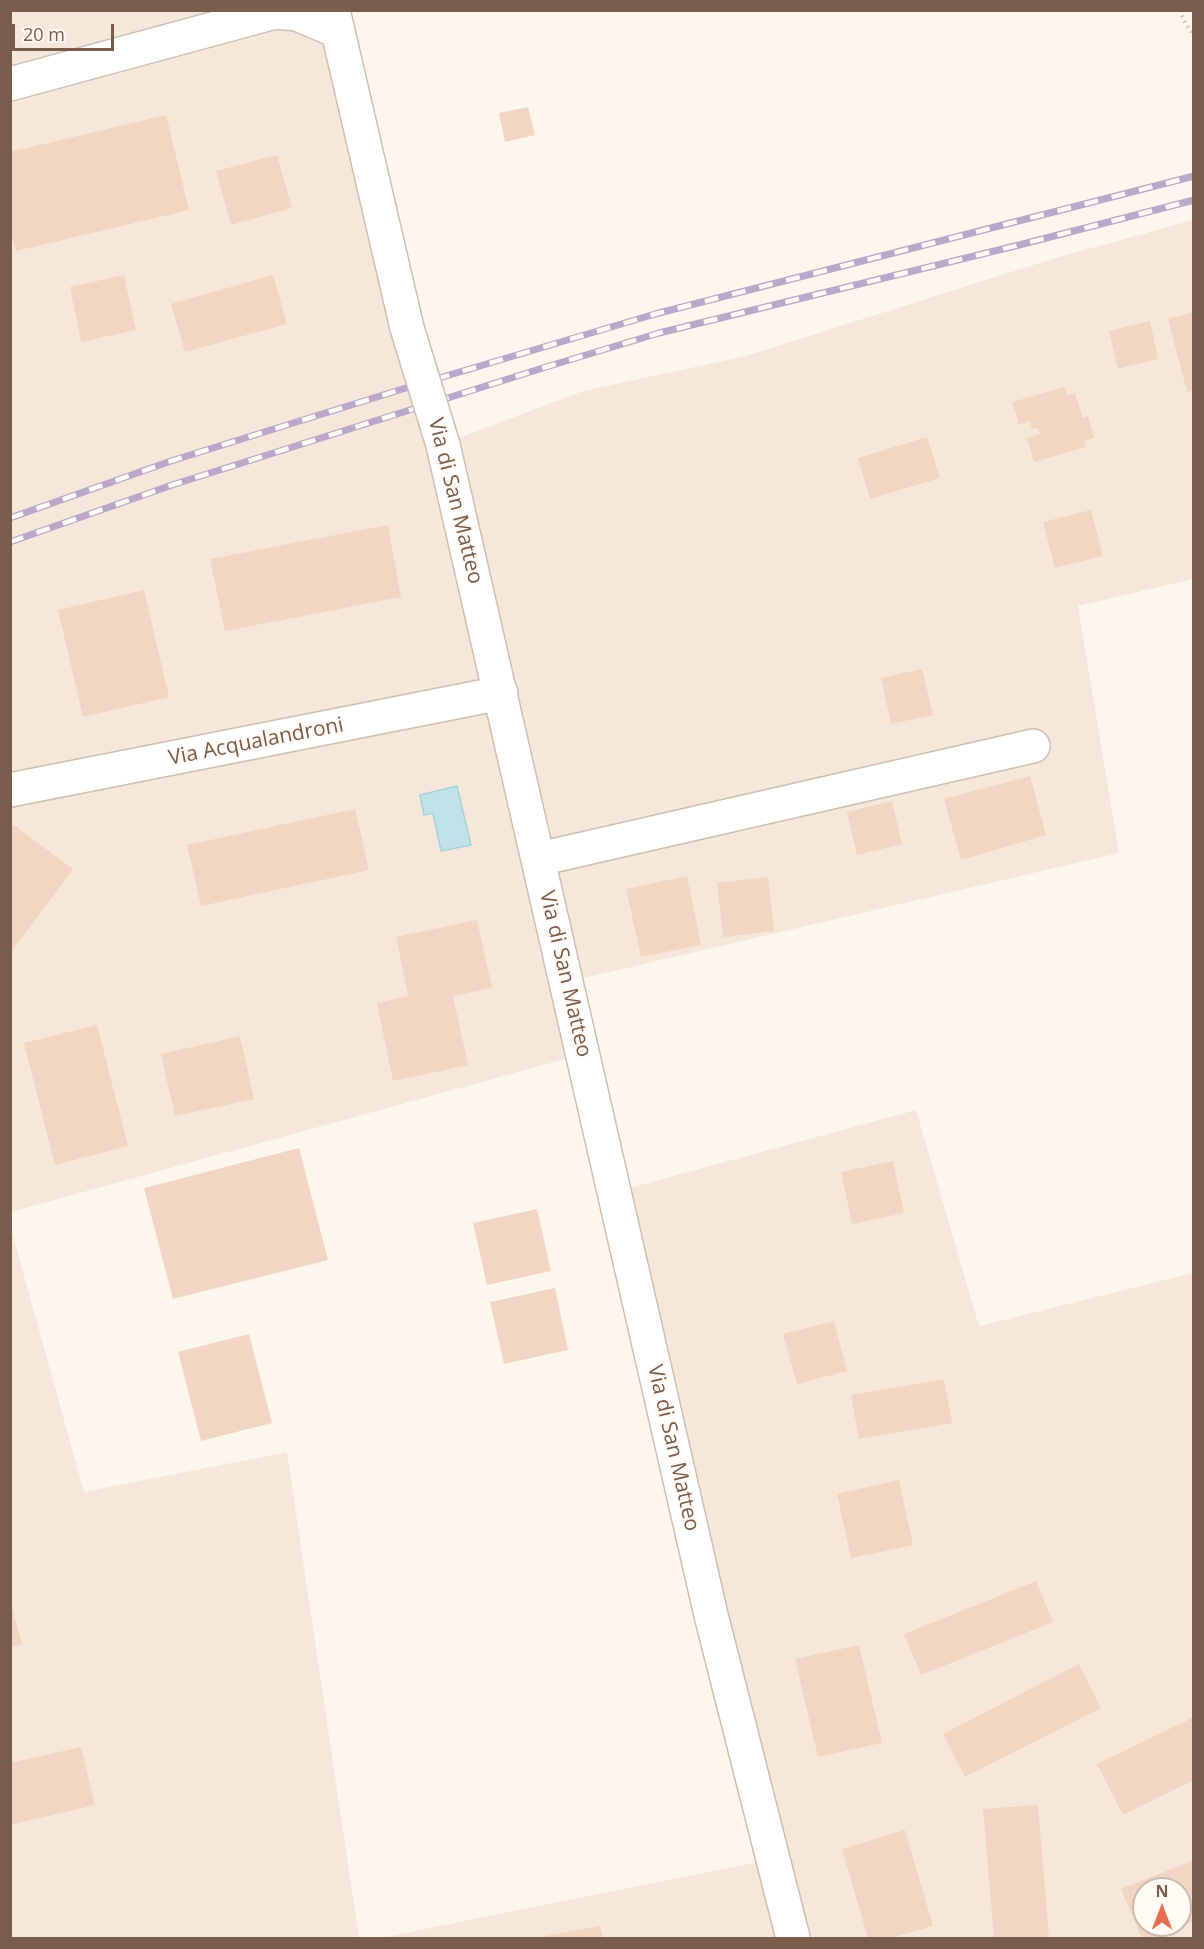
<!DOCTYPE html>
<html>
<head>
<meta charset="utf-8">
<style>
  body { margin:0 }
  #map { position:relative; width:1204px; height:1949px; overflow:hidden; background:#fdf6ec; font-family:"Open Sans",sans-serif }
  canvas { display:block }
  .frame { position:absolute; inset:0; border:12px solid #7a5c4d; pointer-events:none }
  .north { position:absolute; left:1132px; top:1877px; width:60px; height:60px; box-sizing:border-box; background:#fffaf3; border:2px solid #cabbb1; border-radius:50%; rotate:0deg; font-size:16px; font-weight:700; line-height:24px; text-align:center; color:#7a5c4d }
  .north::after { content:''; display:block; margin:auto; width:21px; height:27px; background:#e76f51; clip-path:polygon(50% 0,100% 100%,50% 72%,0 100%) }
  .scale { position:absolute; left:12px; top:24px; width:102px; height:27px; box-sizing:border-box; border:3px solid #7a5c4d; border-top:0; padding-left:8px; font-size:18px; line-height:21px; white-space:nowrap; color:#7a5c4d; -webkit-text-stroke:4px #fffaf3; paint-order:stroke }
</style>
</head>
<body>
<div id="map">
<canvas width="1204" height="1949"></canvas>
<div class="frame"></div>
<div class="north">N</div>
<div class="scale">20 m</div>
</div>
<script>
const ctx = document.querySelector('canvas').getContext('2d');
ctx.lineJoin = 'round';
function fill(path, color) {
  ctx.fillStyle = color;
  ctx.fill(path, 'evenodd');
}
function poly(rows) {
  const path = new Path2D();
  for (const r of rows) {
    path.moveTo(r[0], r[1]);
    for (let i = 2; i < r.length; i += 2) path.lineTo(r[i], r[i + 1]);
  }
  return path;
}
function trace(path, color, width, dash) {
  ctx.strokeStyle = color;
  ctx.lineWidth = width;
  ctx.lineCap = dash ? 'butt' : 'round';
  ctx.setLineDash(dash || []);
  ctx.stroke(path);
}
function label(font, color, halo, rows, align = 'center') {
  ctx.font = font + ' "Open Sans",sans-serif';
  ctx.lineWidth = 4.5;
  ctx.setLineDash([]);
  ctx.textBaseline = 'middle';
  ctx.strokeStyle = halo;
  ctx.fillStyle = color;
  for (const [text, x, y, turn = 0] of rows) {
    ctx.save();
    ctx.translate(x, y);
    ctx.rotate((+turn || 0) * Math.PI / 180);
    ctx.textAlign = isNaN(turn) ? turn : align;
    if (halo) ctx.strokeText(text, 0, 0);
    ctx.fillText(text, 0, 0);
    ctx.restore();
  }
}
fill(poly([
  [11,11,333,11,443,444,583,391,746,356,1052,259,1193,220,1193,579,1078,606,1119,853,567,982,583,1054,11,1212],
  [916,1110,979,1326,1193,1273,1193,1938,380,1938,773,1859,615,1192],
  [1144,1889,1180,1889,1180,1925,1144,1925],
  [10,1225,84,1492,287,1452,359,1938,11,1938]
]), '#f5e8da');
const water = poly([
  [457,786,471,845,441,851,433,813,424,815,420,795,457,786]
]);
fill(water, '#bfe3e8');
trace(water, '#a5d3da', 1.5);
fill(poly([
  [528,107,535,135,505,142,499,113],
  [166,115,189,210,16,251,10,230,10,152],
  [277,155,292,208,231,225,216,171],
  [124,275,136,330,81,342,70,287],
  [273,275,287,324,185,352,171,304],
  [1194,312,1194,390,1187,392,1168,319],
  [1150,321,1158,359,1118,369,1109,331],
  [1065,387,1067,395,1075,393,1083,418,1088,416,1094,438,1084,441,1086,447,1034,462,1027,438,1040,434,1038,428,1032,429,1030,421,1019,424,1012,402],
  [927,437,940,478,870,499,858,458],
  [1091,510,1103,556,1055,568,1043,522],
  [388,525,401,597,225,631,210,559],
  [144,590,169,697,83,717,58,610],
  [922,669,933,715,891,724,881,678],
  [1030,776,1046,835,961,860,944,799],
  [892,801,902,844,857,855,847,812],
  [355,809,369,870,201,906,187,845],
  [14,825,73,869,10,953,10,829],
  [687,876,701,945,641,957,626,889],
  [768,877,774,931,723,937,717,883],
  [477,920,492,988,453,996,468,1065,393,1081,377,1003,408,996,396,937],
  [97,1025,128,1146,55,1165,24,1043],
  [240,1036,254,1099,175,1116,161,1054],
  [299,1148,328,1260,173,1299,144,1188],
  [893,1161,904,1213,852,1224,841,1172],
  [537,1209,551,1271,487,1285,473,1223],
  [555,1288,568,1350,504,1364,490,1302],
  [834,1321,847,1371,797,1384,783,1334],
  [249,1334,272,1423,201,1441,178,1352],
  [944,1379,952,1423,859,1439,851,1395],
  [899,1480,913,1545,851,1558,837,1494],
  [1036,1581,1053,1622,921,1675,904,1634],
  [10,1600,22,1644,10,1647],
  [859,1645,882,1743,818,1757,795,1659],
  [1079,1664,1101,1708,965,1777,943,1734],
  [1194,1717,1194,1780,1123,1815,1097,1764],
  [81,1747,95,1805,10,1825,10,1763],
  [1038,1805,1049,1938,994,1938,983,1809],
  [905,1830,933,1926,891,1938,868,1938,842,1849],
  [1194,1860,1194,1921,1150,1938,1142,1938,1121,1889],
  [1144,1889,1180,1889,1180,1925,1144,1925],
  [600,1926,603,1938,540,1938,540,1937]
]), '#f3d5c3');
const minor = poly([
  [333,10,407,328],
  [10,84,275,12,297,14,337,31],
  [443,445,711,1615,793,1938],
  [10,790,501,693],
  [539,859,1033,746]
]);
trace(minor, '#d1beb0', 36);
trace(poly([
  [1180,10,1184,21,1194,36]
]), '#d9b8a5', 4, [1.5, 4.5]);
trace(minor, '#fff', 33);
const rail = poly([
  [10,518,171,461,409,387,655,314,1194,176],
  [10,542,172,485,546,367,659,333,1019,245,1194,200]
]);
trace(rail, '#b9a8c9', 7);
trace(rail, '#fffaf3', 4.5, [14]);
const minorBridge = poly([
  [407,328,443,445]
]);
trace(minorBridge, '#d1beb0', 36, []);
trace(minorBridge, '#fff', 33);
label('21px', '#7a5c4d', '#fffaf3', [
  ["Via di San Matteo",455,501,76],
  ["Via Acqualandroni",256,742,-11],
  ["Via di San Matteo",565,974,77],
  ["Via di San Matteo",673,1448,77]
]);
</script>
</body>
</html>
